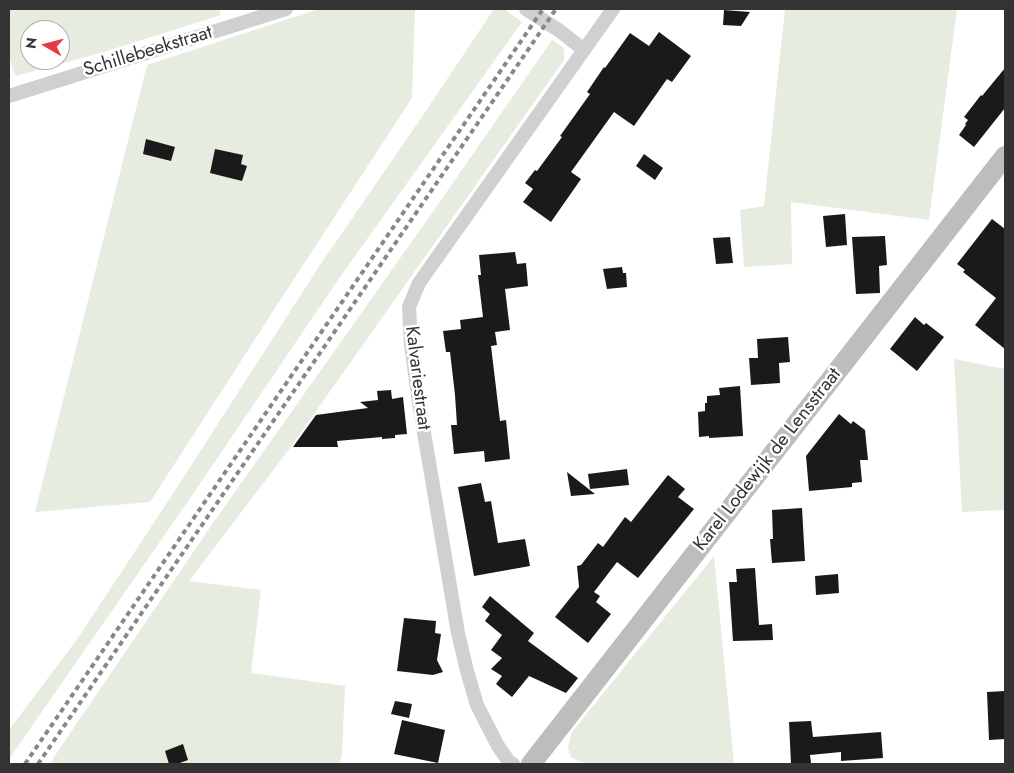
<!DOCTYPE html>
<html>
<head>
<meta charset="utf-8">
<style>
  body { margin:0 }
  #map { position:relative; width:1014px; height:773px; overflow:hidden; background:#fff; font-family:Jost,sans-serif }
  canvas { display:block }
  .frame { position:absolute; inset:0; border:10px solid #333; pointer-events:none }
  .north { position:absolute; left:20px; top:20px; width:50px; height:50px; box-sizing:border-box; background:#fff; border:1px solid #adadad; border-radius:50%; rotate:278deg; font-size:14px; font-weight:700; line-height:20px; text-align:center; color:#333 }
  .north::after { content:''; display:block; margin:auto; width:18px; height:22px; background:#e63946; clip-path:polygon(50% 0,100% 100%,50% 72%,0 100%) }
</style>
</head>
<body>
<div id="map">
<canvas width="1014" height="773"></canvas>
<div class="frame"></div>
<div class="north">N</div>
</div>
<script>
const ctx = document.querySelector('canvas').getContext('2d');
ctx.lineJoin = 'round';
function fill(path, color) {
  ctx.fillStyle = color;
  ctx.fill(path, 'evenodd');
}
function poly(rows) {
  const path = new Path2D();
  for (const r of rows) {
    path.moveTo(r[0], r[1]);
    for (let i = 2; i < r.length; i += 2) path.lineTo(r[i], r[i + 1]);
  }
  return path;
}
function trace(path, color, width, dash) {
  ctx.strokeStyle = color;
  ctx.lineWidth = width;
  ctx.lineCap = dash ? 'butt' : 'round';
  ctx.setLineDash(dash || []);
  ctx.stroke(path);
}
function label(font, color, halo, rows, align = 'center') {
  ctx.font = font + ' Jost,sans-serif';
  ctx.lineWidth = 5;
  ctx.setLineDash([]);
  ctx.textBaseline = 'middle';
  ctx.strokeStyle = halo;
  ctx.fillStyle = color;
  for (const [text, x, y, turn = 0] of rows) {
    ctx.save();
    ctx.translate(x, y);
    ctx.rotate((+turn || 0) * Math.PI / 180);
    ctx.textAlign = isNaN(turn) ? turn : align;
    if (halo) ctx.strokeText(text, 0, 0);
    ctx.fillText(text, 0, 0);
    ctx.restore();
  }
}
fill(poly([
  [9,9,219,9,221,15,104,52,16,76,12,68,9,54],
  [30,30,60,30,60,60,30,60],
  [319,9,415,9,412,98,279,302,150,502,35,512,147,65],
  [494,9,504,9,522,22,340,277,191,497,9,759,9,730,78,638,176,489,322,262,417,124],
  [785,9,957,9,929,220,791,202,792,264,744,267,740,210,764,206],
  [552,40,564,48,564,60,290,448,189,581,261,590,251,673,345,686,342,754,340,764,50,764,58,751,213,523,432,213],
  [954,359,1005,369,1005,510,962,512],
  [714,556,734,764,592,764,580,762,571,757,568,747,572,732]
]), '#e6ecdf');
fill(poly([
  [724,10,750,12,741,26,723,25],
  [659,32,691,56,672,82,667,79,634,126,614,112,571,172,581,179,551,222,523,202,533,189,525,183,535,170,537,171,562,137,560,136,590,94,587,92,604,67,605,68,630,33,649,46],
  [1005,68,1005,108,974,147,959,135,966,125,965,124,968,120,964,117,981,95,982,96],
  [146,139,175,147,171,161,143,154],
  [215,149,243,155,241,164,247,166,242,181,210,173],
  [644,154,663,168,655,180,636,166],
  [845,214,847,245,826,247,823,216],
  [992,219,1005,229,1005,349,975,325,996,298,963,272,965,270,957,264],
  [885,236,887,265,879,266,880,293,856,294,852,237],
  [730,237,733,263,716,264,713,238],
  [515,252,517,264,526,263,528,286,505,289,510,330,495,332,497,345,491,346,500,421,506,420,510,459,485,462,484,451,454,454,451,425,457,425,455,395,450,352,446,352,443,331,461,329,460,320,483,317,478,275,481,275,479,255],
  [622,267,623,273,626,273,627,287,607,289,603,269],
  [915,317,924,325,926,323,944,337,917,371,890,349],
  [788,337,790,362,779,363,780,383,751,385,749,358,758,358,757,339],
  [740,386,743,436,709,438,709,436,699,437,698,412,705,411,705,403,707,403,707,396,720,395,719,388],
  [391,390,392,399,403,397,407,434,395,435,395,438,382,439,382,437,337,441,338,447,293,447,316,415,368,408,360,402,378,400,377,391],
  [839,414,851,424,853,421,865,430,868,460,860,460,862,482,852,483,852,487,809,491,806,456],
  [627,469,629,485,590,489,588,474],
  [567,472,595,494,571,496],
  [668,475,685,489,678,497,694,509,638,578,617,562,594,592,600,596,596,602,611,614,588,643,555,617,579,587,577,566,581,565,598,543,603,547,625,517,631,522],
  [481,483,485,502,491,501,498,543,525,539,530,566,474,576,458,487],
  [802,508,805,561,772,563,770,539,773,539,772,510],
  [755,568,759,625,772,624,773,640,733,641,729,582,737,582,736,569],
  [838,574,839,593,816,595,815,576],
  [490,596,534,633,528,641,578,678,566,693,529,676,512,697,496,684,502,676,491,669,502,658,491,650,502,635,485,621,490,614,482,607],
  [404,618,436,621,435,633,441,634,437,660,443,672,433,675,397,671],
  [1005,691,1005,720,1004,721,1005,739,989,740,987,692],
  [395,701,412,704,409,718,391,714],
  [402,720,445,730,438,763,394,754],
  [811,721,813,737,881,732,883,758,841,761,841,752,810,755,811,763,791,764,789,722],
  [183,744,188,760,177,764,169,764,165,751]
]), '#1a1a1a');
trace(poly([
  [526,9,560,31,584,50],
  [9,96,286,9],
  [513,764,510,763,498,746,477,705,467,671,458,633,419,403,411,344,409,307,419,283,613,9]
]), '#d0d0d0', 14);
trace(poly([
  [531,764,1005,156]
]), '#bdbdbd', 20);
trace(poly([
  [25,764,543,9],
  [38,764,556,9]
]), '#888', 4, [5, 4]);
label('19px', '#333', '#fff', [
  ["Schillebeekstraat",148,52,-17],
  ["Kalvariestraat",417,378,83],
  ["Karel Lodewijk de Lensstraat",768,460,-52]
]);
</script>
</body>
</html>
